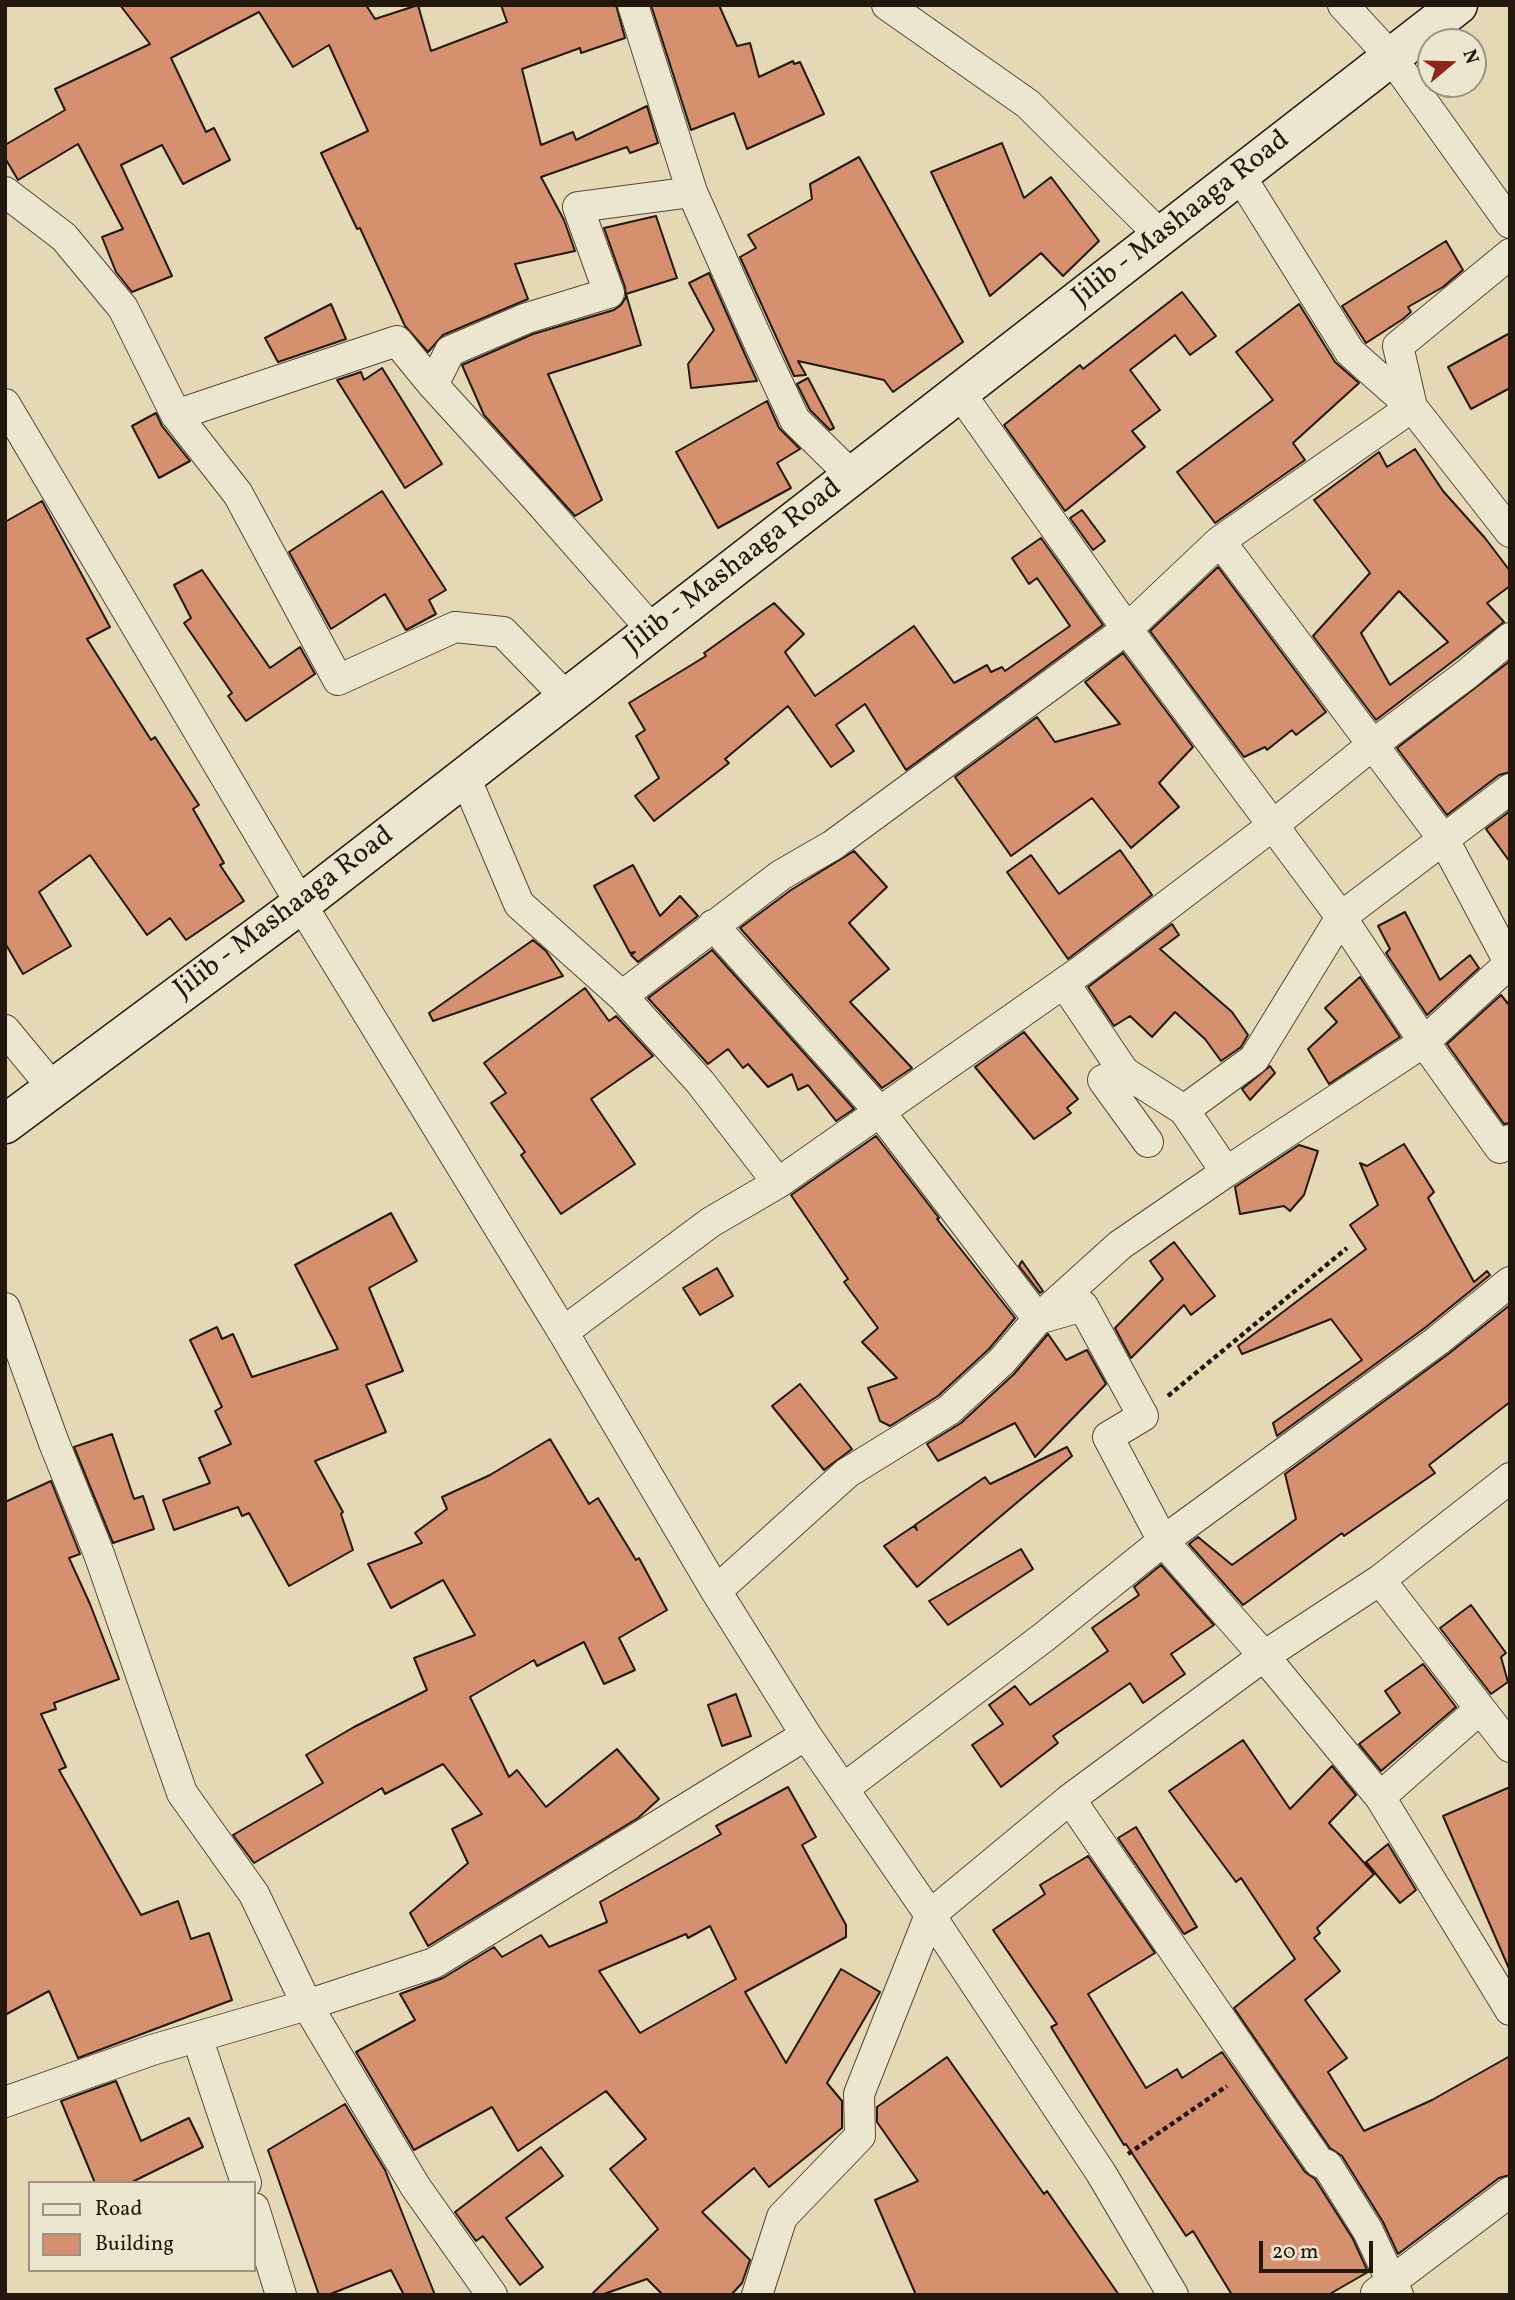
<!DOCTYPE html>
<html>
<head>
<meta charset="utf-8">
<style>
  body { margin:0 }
  #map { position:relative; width:1515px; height:2300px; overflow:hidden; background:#e4d9b4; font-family:Vollkorn,serif }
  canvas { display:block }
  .frame { position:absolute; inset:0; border:7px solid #23180e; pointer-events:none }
  .legend { position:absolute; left:28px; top:2181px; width:228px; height:91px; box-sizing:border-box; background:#ede6ce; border:2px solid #9c9481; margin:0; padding:9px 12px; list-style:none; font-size:21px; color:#23180e }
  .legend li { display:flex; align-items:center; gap:14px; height:35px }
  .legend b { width:35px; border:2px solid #9c9481 }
  .north { position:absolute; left:1417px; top:28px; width:70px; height:70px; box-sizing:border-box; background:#ede6ce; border:2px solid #9c9481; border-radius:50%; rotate:71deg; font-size:19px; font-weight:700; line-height:28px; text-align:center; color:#23180e }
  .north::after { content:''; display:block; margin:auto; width:24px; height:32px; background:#8f2418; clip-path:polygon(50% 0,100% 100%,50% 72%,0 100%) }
  .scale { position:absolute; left:1259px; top:2241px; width:114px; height:32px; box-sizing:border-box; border:4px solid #23180e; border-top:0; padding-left:9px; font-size:21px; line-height:24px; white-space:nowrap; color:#23180e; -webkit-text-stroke:5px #ede6ce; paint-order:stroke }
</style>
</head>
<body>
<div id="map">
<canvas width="1515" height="2300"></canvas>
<div class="frame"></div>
<ul class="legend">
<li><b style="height:9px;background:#ede6ce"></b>Road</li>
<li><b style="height:19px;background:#d5906f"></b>Building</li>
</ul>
<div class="north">N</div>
<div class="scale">20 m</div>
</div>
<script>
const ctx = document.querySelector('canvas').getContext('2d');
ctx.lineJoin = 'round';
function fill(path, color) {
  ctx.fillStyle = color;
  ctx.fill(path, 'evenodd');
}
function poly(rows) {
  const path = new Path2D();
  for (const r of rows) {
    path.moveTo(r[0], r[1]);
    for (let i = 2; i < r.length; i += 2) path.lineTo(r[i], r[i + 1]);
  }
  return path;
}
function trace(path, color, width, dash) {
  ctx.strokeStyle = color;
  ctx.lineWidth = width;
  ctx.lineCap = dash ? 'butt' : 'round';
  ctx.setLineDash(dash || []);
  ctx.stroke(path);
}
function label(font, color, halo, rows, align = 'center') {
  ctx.font = font + ' Vollkorn,serif';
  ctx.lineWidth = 5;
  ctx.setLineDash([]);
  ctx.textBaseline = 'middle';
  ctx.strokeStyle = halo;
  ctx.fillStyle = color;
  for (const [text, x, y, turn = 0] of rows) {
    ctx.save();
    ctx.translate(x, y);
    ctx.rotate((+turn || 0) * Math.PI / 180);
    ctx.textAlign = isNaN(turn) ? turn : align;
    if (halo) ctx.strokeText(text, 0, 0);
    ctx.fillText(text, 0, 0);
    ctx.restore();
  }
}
const building = poly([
  [120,5,366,5,375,19,418,5,431,51,507,22,501,5,616,5,625,38,581,53,580,48,522,69,541,145,573,132,576,140,647,106,658,143,630,153,627,147,541,177,564,220,575,251,515,264,528,299,443,335,428,352,405,326,360,228,357,229,321,153,368,131,329,45,293,67,259,12,171,58,206,132,214,128,230,160,183,184,162,145,121,165,172,276,132,292,116,272,102,237,123,229,78,144,18,180,5,158,5,145,65,110,55,89,150,44,120,5],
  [651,5,719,5,737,46,750,43,759,77,793,61,794,64,800,62,824,114,747,149,734,113,691,130,651,5],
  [1002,143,1024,198,1051,177,1099,241,1063,276,1041,253,990,296,931,172,1002,143],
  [859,157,963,342,893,392,884,380,798,361,806,375,794,376,740,257,756,248,748,235,812,199,810,184,859,157],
  [656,216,677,278,626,294,641,345,548,374,602,500,575,516,484,415,462,365,533,334,614,310,621,305,626,297,625,287,604,228,656,216],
  [1446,241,1463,270,1443,287,1408,307,1411,312,1403,319,1366,343,1342,306,1446,241],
  [709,273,743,350,757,381,691,388,688,364,714,330,689,283,709,273],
  [1182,292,1216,336,1190,355,1175,335,1130,370,1160,410,1132,431,1145,447,1065,511,1004,425,1080,365,1083,369,1182,292],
  [331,304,346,339,278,362,265,338,331,304],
  [1299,304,1335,362,1359,383,1293,443,1305,460,1215,523,1177,472,1273,400,1236,352,1299,304],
  [1510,333,1510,388,1471,409,1448,367,1510,333],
  [382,368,442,464,405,488,337,380,361,372,364,380,382,368],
  [808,378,834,428,830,430,810,410,797,384,808,378],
  [767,401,779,428,800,449,777,463,791,488,718,528,676,452,767,401],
  [156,413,162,426,190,461,159,478,132,426,156,413],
  [1415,449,1443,491,1485,538,1510,571,1510,586,1487,603,1504,622,1376,720,1313,636,1370,573,1314,500,1379,452,1387,467,1415,449],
  [1399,591,1448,642,1390,685,1361,633,1399,591],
  [382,491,446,590,429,600,436,614,406,630,385,594,331,629,289,552,382,491],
  [42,501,110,627,87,639,151,740,155,737,199,805,193,809,224,863,220,865,244,901,186,940,170,918,147,935,90,855,39,892,71,946,23,974,5,943,5,522,42,501],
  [1082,510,1105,541,1093,550,1070,518,1082,510],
  [1041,538,1103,625,906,770,865,704,836,725,854,751,831,767,788,706,725,759,729,763,654,821,635,796,659,778,636,736,645,730,629,703,706,656,704,653,774,603,804,634,785,652,815,696,914,626,954,683,987,665,991,672,1002,667,1005,671,1070,626,1037,578,1029,584,1012,558,1041,538],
  [1218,567,1326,712,1296,735,1292,730,1267,750,1265,747,1244,757,1150,631,1218,567],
  [202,570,270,668,300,647,315,674,246,721,228,696,232,693,184,623,191,618,174,585,202,570],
  [1123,653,1193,747,1159,783,1179,807,1131,848,1092,798,1011,856,955,777,1037,717,1055,742,1120,724,1085,682,1123,653],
  [1510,661,1510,772,1499,775,1447,815,1397,748,1510,661],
  [1510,811,1510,862,1486,829,1510,811],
  [1120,850,1152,895,1068,959,1007,872,1031,855,1059,894,1120,850],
  [854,851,887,887,849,923,889,969,850,1002,912,1068,882,1088,740,928,791,890,854,851],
  [633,865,660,916,680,896,698,916,638,962,631,955,635,952,630,953,594,886,633,865],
  [1405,912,1440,980,1470,955,1479,968,1427,1015,1386,953,1390,949,1378,926,1405,912],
  [1172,924,1179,935,1160,949,1232,1012,1248,1035,1241,1047,1221,1061,1205,1039,1175,1012,1152,1037,1130,1016,1114,1026,1088,987,1172,924],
  [533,940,546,951,563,976,433,1021,429,1013,533,940],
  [712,950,854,1109,836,1121,808,1085,798,1090,792,1074,768,1087,748,1064,743,1068,728,1049,708,1064,648,998,712,950],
  [1360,977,1400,1037,1329,1084,1308,1049,1337,1022,1325,1008,1360,977],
  [585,988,609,1021,616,1016,653,1056,591,1099,635,1164,561,1214,521,1155,525,1152,491,1103,506,1093,484,1063,585,988],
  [1501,995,1510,1006,1510,1123,1504,1124,1447,1044,1501,995],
  [1024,1032,1078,1099,1067,1108,1071,1113,1034,1139,975,1067,1024,1032],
  [1270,1066,1275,1073,1250,1100,1242,1089,1270,1066],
  [876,1136,939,1218,937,1219,1015,1318,989,1349,938,1396,890,1426,880,1421,868,1388,897,1378,862,1342,878,1328,844,1282,848,1279,791,1195,876,1136],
  [1404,1144,1434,1192,1428,1198,1474,1282,1487,1271,1490,1275,1426,1327,1277,1436,1273,1423,1362,1360,1331,1319,1242,1354,1238,1346,1366,1249,1350,1225,1378,1205,1360,1163,1367,1166,1404,1144],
  [1299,1145,1318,1151,1304,1195,1290,1211,1284,1206,1240,1214,1235,1187,1299,1145],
  [391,1213,417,1261,369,1288,403,1371,366,1385,386,1432,315,1461,343,1512,341,1514,353,1550,289,1586,249,1513,242,1516,238,1507,174,1530,163,1500,210,1483,199,1458,231,1444,215,1411,222,1407,190,1340,217,1327,222,1339,233,1334,252,1377,338,1349,295,1265,391,1213],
  [1174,1242,1215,1296,1191,1315,1184,1305,1131,1358,1115,1328,1163,1279,1150,1261,1174,1242],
  [1022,1261,1043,1291,1040,1293,1019,1266,1022,1261],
  [717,1268,733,1296,700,1315,683,1288,717,1268],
  [1510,1305,1510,1402,1429,1465,1435,1473,1344,1536,1342,1533,1243,1605,1189,1544,1198,1537,1232,1565,1296,1519,1285,1474,1447,1355,1510,1305],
  [1048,1334,1066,1360,1087,1350,1106,1384,1035,1457,1015,1423,938,1461,927,1444,961,1423,1014,1374,1048,1334],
  [800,1384,852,1449,824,1470,772,1406,800,1384],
  [112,1434,134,1499,143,1496,154,1529,113,1543,74,1447,112,1434],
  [550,1439,589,1504,598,1498,636,1560,639,1558,667,1610,619,1638,635,1670,604,1684,584,1642,537,1666,534,1660,470,1697,509,1777,517,1770,546,1807,617,1749,659,1799,638,1818,428,1946,410,1913,468,1863,452,1829,482,1814,443,1764,385,1794,382,1788,254,1863,233,1835,323,1783,306,1755,354,1727,427,1690,414,1658,475,1635,443,1580,391,1608,368,1564,422,1543,415,1533,447,1509,442,1497,490,1475,550,1439],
  [1067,1447,1072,1456,917,1587,884,1546,914,1526,917,1530,915,1525,985,1477,990,1484,1067,1447],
  [51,1481,80,1554,69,1558,90,1604,119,1679,54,1703,56,1709,41,1714,66,1767,59,1770,141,1915,178,1901,191,1939,209,1933,232,2000,78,2058,49,1991,5,2015,5,1502,51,1481],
  [1021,1549,1033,1569,948,1625,929,1601,1021,1549],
  [1161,1565,1214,1625,1171,1654,1185,1674,1143,1703,1130,1683,1053,1736,1058,1743,1001,1787,972,1745,1003,1724,989,1705,1015,1686,1030,1705,1108,1651,1092,1628,1139,1595,1134,1587,1161,1565],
  [1471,1605,1506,1653,1501,1657,1508,1682,1491,1694,1440,1628,1471,1605],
  [1423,1664,1456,1707,1381,1771,1359,1744,1400,1713,1385,1691,1423,1664],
  [736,1694,751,1736,722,1746,708,1705,736,1694],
  [1243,1740,1290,1809,1332,1766,1356,1795,1329,1823,1374,1874,1317,1928,1320,1933,1314,1938,1340,1971,1305,2000,1347,2058,1328,2072,1364,2131,1432,2100,1510,2056,1510,2175,1499,2178,1398,2254,1383,2222,1342,2156,1330,2148,1234,2008,1295,1959,1241,1878,1236,1882,1169,1791,1243,1740],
  [788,1787,816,1837,802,1845,846,1925,846,1937,745,1992,786,2063,841,1969,880,1992,827,2083,842,2101,842,2128,769,2187,754,2168,702,2212,750,2260,742,2283,731,2295,663,2295,647,2279,601,2295,591,2295,658,2229,610,2169,646,2139,606,2091,518,2151,492,2107,414,2150,356,2052,415,2020,400,1994,443,1978,494,1947,502,1957,541,1935,549,1947,607,1922,600,1902,721,1834,716,1826,788,1787],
  [710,1926,736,1979,640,2033,599,1971,686,1934,688,1938,710,1926],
  [1510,1787,1510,1971,1443,1816,1510,1787],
  [1136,1827,1197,1927,1184,1934,1118,1838,1136,1827],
  [1388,1844,1416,1890,1400,1903,1366,1862,1388,1844],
  [1088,1856,1155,1953,1088,1994,1146,2088,1177,2069,1182,2078,1222,2052,1305,2172,1315,2179,1353,2239,1368,2272,1328,2295,1232,2295,1193,2231,1186,2236,1126,2144,1124,2145,1051,2027,1057,2024,993,1930,1045,1894,1040,1885,1088,1856],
  [947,2057,1044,2194,1047,2191,1119,2295,916,2295,875,2200,918,2181,877,2122,877,2107,947,2057],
  [116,2081,141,2141,189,2118,203,2147,130,2183,95,2183,61,2101,116,2081],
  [345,2104,385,2170,435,2295,404,2295,391,2270,328,2295,319,2295,268,2150,345,2104],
  [541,2147,563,2176,506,2218,543,2267,520,2285,483,2236,476,2241,455,2212,541,2147]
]);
fill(building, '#d5906f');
trace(building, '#23180e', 2);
const minor = poly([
  [633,5,692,192,759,343,795,420,852,476],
  [887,5,1028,104,1161,236],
  [1343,5,1391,57,1510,223],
  [1239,174,1350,352,1412,407,1510,532],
  [5,192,64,237,123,308,176,415,238,494,338,680,455,627,503,632,567,698],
  [433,385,537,499,653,631],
  [960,393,1127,629,1341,917,1424,1042,1500,1148,1510,1140],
  [5,404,301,904,563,1332,716,1591,806,1735,930,1915,1101,2173,1173,2295],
  [176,415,397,341,433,385,450,351,527,318,609,293,578,207,692,192],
  [1220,541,1444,840,1510,964],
  [465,777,519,904,622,996,700,1082,778,1183],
  [713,925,880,1112,1038,1319,1083,1306,1143,1416,1108,1437,1163,1541,1264,1656,1380,1797,1510,2010],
  [1064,983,1124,1072],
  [622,996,781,875,833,845,1127,629,1220,541,1412,407,1398,346,1510,254],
  [5,1030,53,1088],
  [1184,1110,1226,1172],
  [1148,1142,1103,1080,1124,1072,1184,1110,1254,1059,1341,917,1510,789],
  [5,1308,54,1443,99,1554,182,1793,254,1894,307,2005,415,2186,492,2295],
  [563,1332,711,1222,778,1183,1085,968,1272,826,1371,746,1467,674,1510,638],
  [1380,1580,1510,1747],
  [716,1591,847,1473,949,1410,1002,1361,1038,1319,1120,1245,1226,1172,1424,1042,1510,963],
  [843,1789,1044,1637,1163,1541,1437,1341,1510,1282],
  [1380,1797,1480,1709],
  [1070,1799,1319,2162,1327,2165,1368,2231,1398,2295],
  [197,2037,246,2183],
  [5,2102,152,2050,307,2005,434,1963,806,1735],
  [254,2208,281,2295],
  [1376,2293,1510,2192],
  [757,2295,782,2217,860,2136,859,2094,930,1915,1070,1799,1264,1656,1380,1580,1510,1478]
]);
const secondary = poly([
  [5,1124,301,904,1458,5]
]);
trace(minor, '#534838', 32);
trace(secondary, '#23180e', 41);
trace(poly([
  [1168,1396,1347,1248],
  [1128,2154,1227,2086]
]), '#23180e', 4.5, [5, 3.5]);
trace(minor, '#ede6ce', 30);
trace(secondary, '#ede6ce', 38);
label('28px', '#23180e', '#ede6ce', [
  ["Jilib - Mashaaga Road",1182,220,-38],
  ["Jilib - Mashaaga Road",734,568,-38],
  ["Jilib - Mashaaga Road",285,914,-37]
]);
</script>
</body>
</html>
